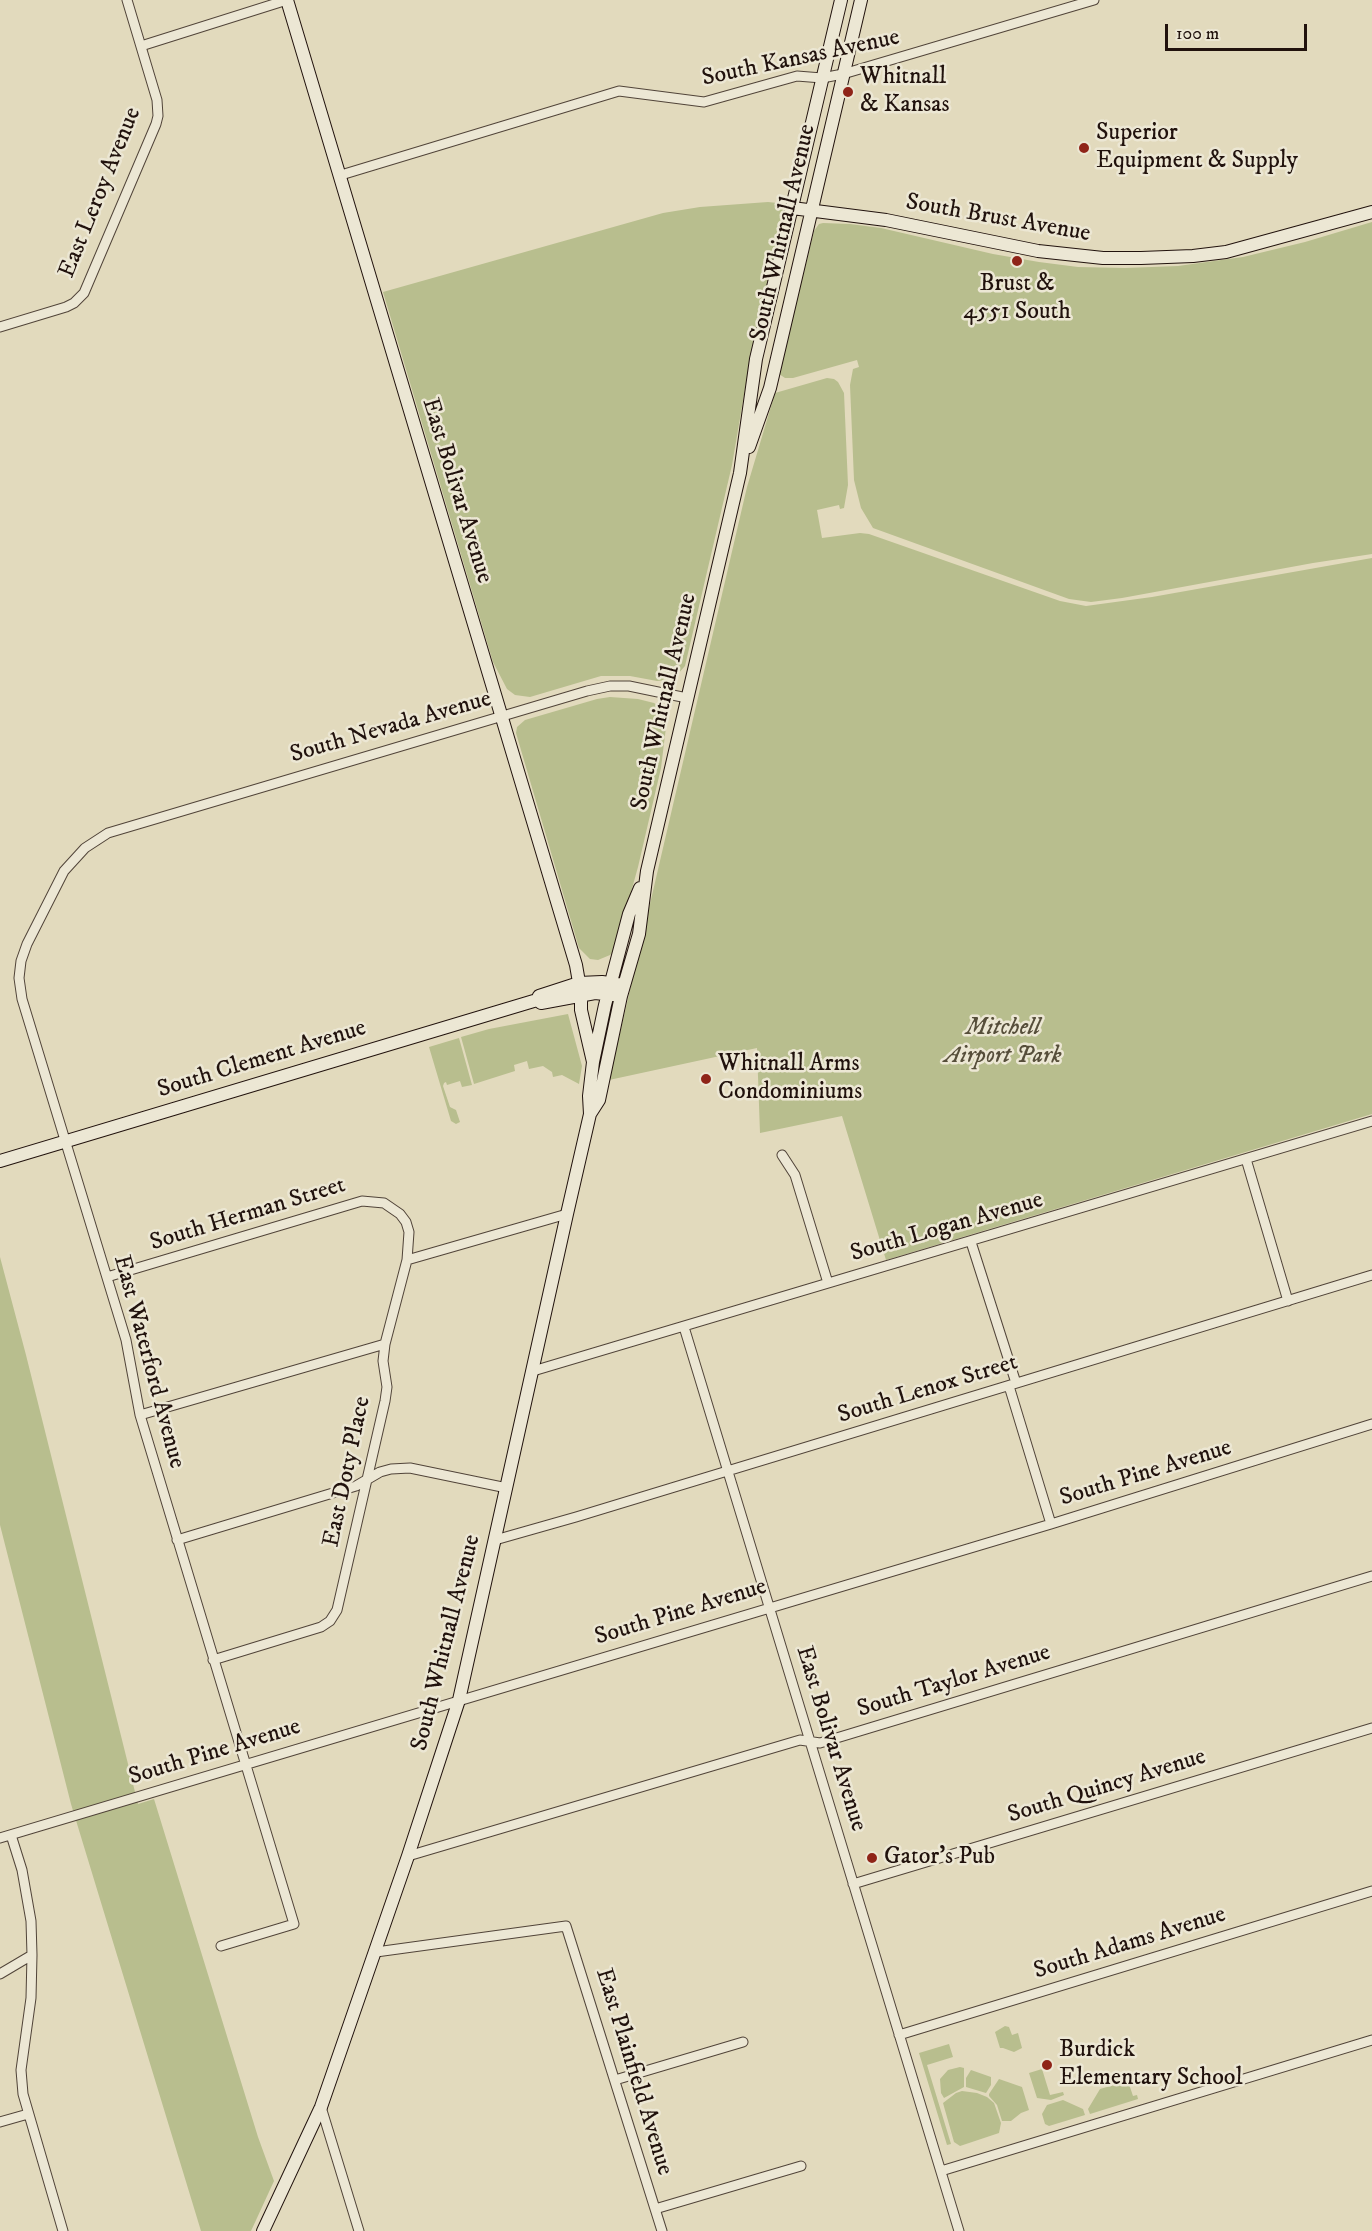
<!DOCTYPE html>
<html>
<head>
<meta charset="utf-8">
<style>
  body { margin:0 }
  #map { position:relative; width:1372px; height:2231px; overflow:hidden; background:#e2dabd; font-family:"IM FELL DW Pica",serif }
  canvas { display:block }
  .scale { position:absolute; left:1165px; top:24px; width:142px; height:27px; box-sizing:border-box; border:3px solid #21120d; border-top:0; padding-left:8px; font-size:18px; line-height:21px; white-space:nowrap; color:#21120d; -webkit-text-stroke:4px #ece7d4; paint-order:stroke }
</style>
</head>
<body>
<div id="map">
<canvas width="1372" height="2231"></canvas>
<div class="scale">100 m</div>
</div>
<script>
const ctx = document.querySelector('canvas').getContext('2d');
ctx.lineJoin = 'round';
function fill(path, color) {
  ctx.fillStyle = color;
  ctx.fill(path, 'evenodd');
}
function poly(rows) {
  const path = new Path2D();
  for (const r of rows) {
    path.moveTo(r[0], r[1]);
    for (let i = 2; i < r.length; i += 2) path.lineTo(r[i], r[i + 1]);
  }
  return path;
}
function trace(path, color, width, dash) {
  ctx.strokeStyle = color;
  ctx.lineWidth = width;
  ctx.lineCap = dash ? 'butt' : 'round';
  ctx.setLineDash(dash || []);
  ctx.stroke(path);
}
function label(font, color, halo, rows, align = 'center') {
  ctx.font = font + ' "IM FELL DW Pica",serif';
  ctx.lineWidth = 5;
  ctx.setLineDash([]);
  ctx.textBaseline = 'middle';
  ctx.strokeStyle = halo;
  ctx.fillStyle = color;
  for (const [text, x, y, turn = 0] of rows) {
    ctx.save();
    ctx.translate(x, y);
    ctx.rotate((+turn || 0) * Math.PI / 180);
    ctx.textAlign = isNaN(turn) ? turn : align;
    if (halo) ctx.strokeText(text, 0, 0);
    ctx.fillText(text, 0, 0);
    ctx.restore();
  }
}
fill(poly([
  [768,202,786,204,751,354,732,465,685,666,677,675,667,680,657,681,630,676,601,676,530,697,515,695,507,689,493,662,383,292,663,213,700,207],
  [1372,222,1372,554,1313,563,1122,598,1091,602,1069,599,873,528,861,508,854,480,850,385,853,369,859,367,857,360,793,378,785,378,779,374,814,231,819,224,823,223,850,224,881,228,993,254,1039,262,1078,267,1125,268,1178,266,1243,257,1305,242],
  [827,378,834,379,838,382,844,393,848,485,844,508,840,509,839,505,817,510,822,538,860,533,869,534,1060,601,1086,606,1152,597,1372,558,1372,1114,886,1260,842,1116,760,1133,757,1048,609,1080,747,487,775,393],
  [610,697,638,699,654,703,663,709,667,719,661,768,638,867,615,950,610,955,598,960,590,959,579,948,516,733,517,727,525,720,597,699],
  [568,1014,582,1066,579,1084,562,1075,553,1077,552,1072,543,1066,529,1069,527,1061,514,1065,515,1071,474,1084,461,1037,489,1029],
  [459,1038,472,1085,462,1087,460,1081,447,1085,446,1082,444,1083,443,1086,450,1107,456,1110,460,1122,456,1124,451,1121,429,1047],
  [0,1257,26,1355,138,1804,154,1799,258,2137,274,2181,251,2231,201,2231,71,1804,0,1525],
  [1005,2026,1009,2027,1012,2035,1018,2033,1022,2048,1014,2052,1003,2048,1000,2048,995,2032],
  [949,2044,953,2057,927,2065,951,2144,947,2145,919,2053],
  [960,2067,964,2068,964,2087,944,2098,941,2093,940,2079,948,2070],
  [1042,2069,1050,2095,1063,2092,1064,2095,1051,2100,1037,2098,1029,2073],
  [971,2070,991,2077,991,2085,986,2093,966,2087,966,2078],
  [999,2079,1022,2087,1029,2110,1021,2113,1011,2121,1002,2121,997,2105,989,2096,989,2094],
  [1128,2081,1133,2096,1137,2095,1138,2099,1090,2114,1088,2109,1100,2089],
  [962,2091,977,2093,987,2097,994,2103,1001,2123,999,2133,960,2146,954,2142,943,2103,956,2093],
  [1063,2100,1083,2109,1085,2115,1049,2126,1045,2124,1042,2114,1047,2105]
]), '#b8be8e');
const street = poly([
  [141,46,287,0],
  [341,175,619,91,704,102,797,76,822,78,843,74,1094,0],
  [0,327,66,307,74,303,84,293,156,124,158,116,157,100,127,0],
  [782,1155,795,1175,828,1283],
  [1246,1159,1288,1301],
  [971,1242,1016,1383],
  [107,1277,362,1201,384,1203,400,1214,406,1222,409,1232,407,1260,567,1214],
  [684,1327,959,2231],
  [533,1371,1372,1121],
  [1009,1386,1051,1524],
  [140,1415,385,1344],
  [177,1540,356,1486,380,1472,391,1469,410,1468,507,1488],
  [495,1540,576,1517,1372,1275],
  [213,1660,321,1627,330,1621,337,1610,385,1401,387,1387,383,1361,385,1344,407,1260],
  [11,1835,22,1870,31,1921,32,1955,31,1998,21,2070,23,2094,63,2231],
  [0,1838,1051,1524,1372,1424],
  [408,1856,800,1740,820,1743,1372,1576],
  [853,1884,1372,1728],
  [221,1946,294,1924,140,1415,126,1340,22,999,19,978,21,961,27,944,64,871,85,848,108,833,587,691,610,686,629,686,687,698],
  [376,1952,566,1926,662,2231],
  [0,1974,32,1955],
  [899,2035,1372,1891],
  [615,2080,743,2042],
  [321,2107,359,2231],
  [0,2122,28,2114],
  [941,2171,1372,2040],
  [655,2209,801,2166]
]);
const secondary = poly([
  [287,0,576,965,581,994,581,1010,593,1062],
  [792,208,886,220,1038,251,1103,258,1141,258,1193,256,1226,252,1372,212],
  [749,447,770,388,861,0],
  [537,1000,541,1003,595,993,614,995],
  [590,1114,589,1096,593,1062,605,1005,629,914,640,888],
  [0,1161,537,1000,539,996,579,983,602,982,624,985],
  [263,2231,321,2107,408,1856,459,1700,567,1214,590,1114,599,1100,621,996,639,934,647,871,740,473,756,359,841,0]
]);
trace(street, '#514439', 11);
trace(secondary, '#21120d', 14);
trace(street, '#ece7d4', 9);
trace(secondary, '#ece7d4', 12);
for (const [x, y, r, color] of [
  [848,92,6,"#8f2418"],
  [1084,148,6,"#8f2418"],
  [1017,261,6,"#8f2418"],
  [706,1079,6,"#8f2418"],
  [872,1858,6,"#8f2418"],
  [1047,2065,6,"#8f2418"]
]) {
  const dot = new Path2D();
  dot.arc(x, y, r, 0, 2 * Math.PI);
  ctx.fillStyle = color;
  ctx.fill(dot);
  trace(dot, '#ece7d4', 2);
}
label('24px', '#21120d', '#ece7d4', [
  ["South Kansas Avenue",801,59,-12],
  ["East Leroy Avenue",101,193,-68],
  ["South Brust Avenue",998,219,10],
  ["South Whitnall Avenue",784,233,-77],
  ["East Bolivar Avenue",456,491,73],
  ["South Whitnall Avenue",665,702,-77],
  ["South Nevada Avenue",391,728,-16],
  ["South Clement Avenue",262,1060,-17],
  ["South Herman Street",248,1215,-17],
  ["South Logan Avenue",947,1228,-16],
  ["East Waterford Avenue",148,1362,75],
  ["South Lenox Street",928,1390,-17],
  ["East Doty Place",348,1472,-78],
  ["South Pine Avenue",1146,1474,-17],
  ["South Pine Avenue",681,1613,-17],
  ["South Whitnall Avenue",447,1643,-76],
  ["South Taylor Avenue",954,1682,-17],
  ["East Bolivar Avenue",830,1739,73],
  ["South Pine Avenue",215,1753,-17],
  ["South Quincy Avenue",1107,1787,-17],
  ["South Adams Avenue",1130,1944,-17],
  ["East Plainfield Avenue",633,2072,73]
]);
label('24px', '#21120d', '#ece7d4', [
  ["Whitnall",860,78],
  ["& Kansas",860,106],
  ["Superior",1096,134],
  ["Equipment & Supply",1096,162],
  ["Brust &",1017,285,"center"],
  ["4551 South",1017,313,"center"],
  ["Whitnall Arms",718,1065],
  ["Condominiums",718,1093],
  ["Gator's Pub",884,1858],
  ["Burdick",1059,2051],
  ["Elementary School",1059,2079]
], 'left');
label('italic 24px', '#564e3a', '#ece7d4', [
  ["Mitchell",1003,1029],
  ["Airport Park",1003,1057]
]);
</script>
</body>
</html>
